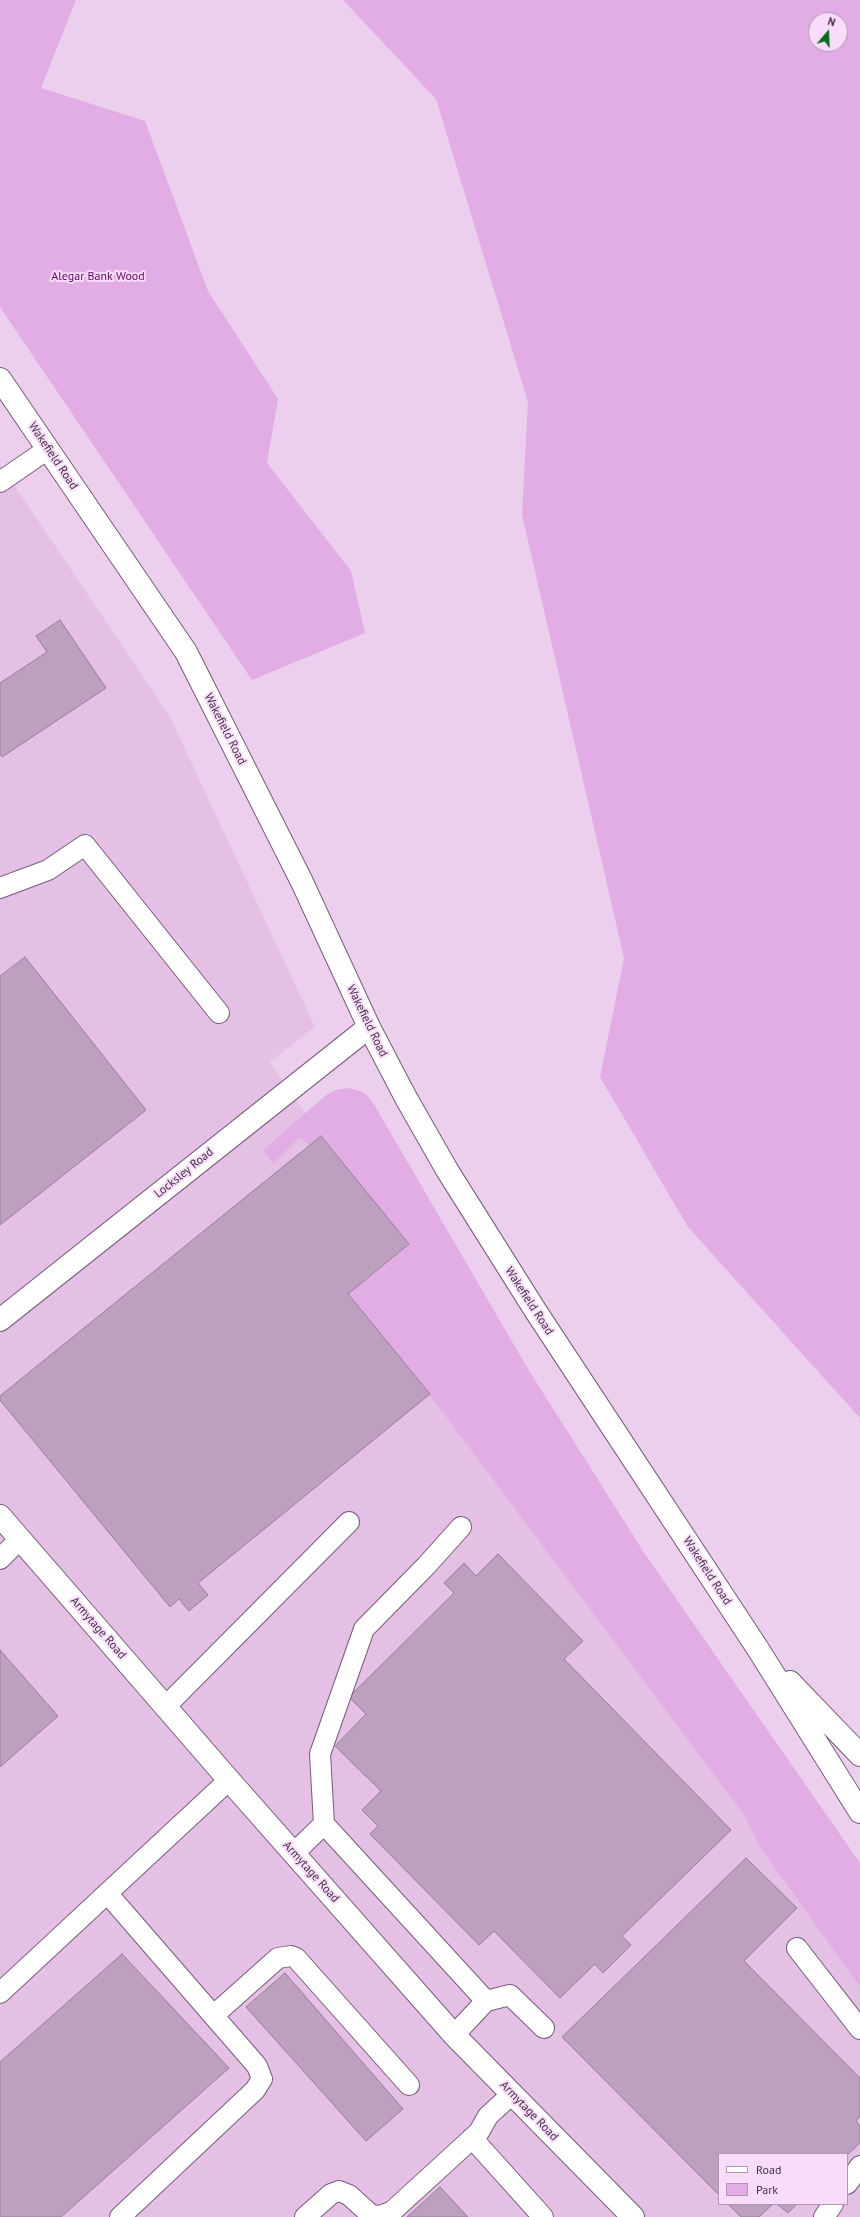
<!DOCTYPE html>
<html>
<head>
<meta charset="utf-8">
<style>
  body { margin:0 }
  #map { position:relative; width:860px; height:2217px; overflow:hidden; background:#ecceed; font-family:"PT Sans",sans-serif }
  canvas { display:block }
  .legend { position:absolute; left:718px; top:2153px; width:130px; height:52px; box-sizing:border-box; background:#f9dbfa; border:1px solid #af98b0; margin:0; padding:5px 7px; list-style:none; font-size:12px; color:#403441 }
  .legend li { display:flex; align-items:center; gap:8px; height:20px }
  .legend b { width:20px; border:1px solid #af98b0 }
  .north { position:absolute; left:808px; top:12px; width:40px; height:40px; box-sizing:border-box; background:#f9dbfa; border:1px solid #af98b0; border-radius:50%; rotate:19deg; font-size:11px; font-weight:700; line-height:16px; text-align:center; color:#403441 }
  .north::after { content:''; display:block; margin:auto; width:14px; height:18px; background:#036c1a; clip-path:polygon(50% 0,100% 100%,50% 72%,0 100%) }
</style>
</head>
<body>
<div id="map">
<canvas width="860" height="2217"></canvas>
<ul class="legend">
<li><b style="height:5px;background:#fff"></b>Road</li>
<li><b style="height:11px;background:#e2ade5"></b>Park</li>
</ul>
<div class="north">N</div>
</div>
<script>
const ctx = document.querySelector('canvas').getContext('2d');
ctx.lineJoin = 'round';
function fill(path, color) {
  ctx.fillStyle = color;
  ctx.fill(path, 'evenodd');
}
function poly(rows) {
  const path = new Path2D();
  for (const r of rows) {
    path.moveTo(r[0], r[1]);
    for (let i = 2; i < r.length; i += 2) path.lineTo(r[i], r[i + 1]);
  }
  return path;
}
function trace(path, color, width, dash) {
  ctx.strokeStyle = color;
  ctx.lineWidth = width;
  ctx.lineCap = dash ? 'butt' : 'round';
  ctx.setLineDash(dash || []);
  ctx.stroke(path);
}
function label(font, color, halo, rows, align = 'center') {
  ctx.font = font + ' "PT Sans",sans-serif';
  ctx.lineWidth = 4;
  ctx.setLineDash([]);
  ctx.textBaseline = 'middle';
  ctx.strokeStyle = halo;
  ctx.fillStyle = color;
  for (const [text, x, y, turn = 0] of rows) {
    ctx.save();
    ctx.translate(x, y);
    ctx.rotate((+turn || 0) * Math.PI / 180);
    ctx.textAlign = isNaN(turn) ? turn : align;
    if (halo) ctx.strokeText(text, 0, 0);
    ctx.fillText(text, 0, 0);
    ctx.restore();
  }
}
fill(poly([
  [0,464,170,717,315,1027,270,1062,321,1136,409,1244,348,1294,430,1394,744,1815,759,1846,860,1987,860,2217,0,2217],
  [719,2154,847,2154,847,2204,719,2204]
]), '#e3c0e4');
fill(poly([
  [0,0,76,0,41,88,145,121,208,291,278,399,267,463,351,571,365,633,252,680,0,307],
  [343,0,860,0,860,1418,688,1227,600,1077,624,958,522,515,528,402,436,99],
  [816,20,840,20,840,44,816,44],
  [348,1088,360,1091,367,1095,375,1106,528,1369,645,1554,860,1863,860,1987,759,1846,744,1815,436,1403,348,1294,409,1244,321,1136,309,1145,300,1137,273,1164,263,1150,326,1095,336,1090]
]), '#e2ade5');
const building = poly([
  [60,620,106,688,2,757,0,754,0,683,47,652,36,636,60,620],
  [25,957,146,1110,0,1225,0,976,25,957],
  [321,1136,409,1244,348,1294,430,1394,198,1583,208,1595,189,1611,179,1599,170,1607,0,1400,0,1396,321,1136],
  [498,1554,583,1641,564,1659,731,1830,622,1936,631,1945,603,1973,595,1964,560,1998,494,1931,479,1945,370,1834,378,1826,362,1810,381,1791,335,1746,366,1714,349,1697,454,1593,444,1583,464,1563,476,1576,498,1554],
  [0,1650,58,1716,0,1767,0,1650],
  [746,1858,797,1908,744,1961,860,2078,860,2117,856,2121,860,2126,860,2143,847,2155,719,2154,719,2195,562,2037,746,1858],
  [122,1954,229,2068,61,2217,0,2217,0,2062,122,1954],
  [285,1973,403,2109,366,2141,246,2007,285,1973],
  [440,2187,468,2217,407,2217,440,2187],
  [728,2204,773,2204,759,2217,741,2217,728,2204],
  [777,2204,797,2204,788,2213,777,2204]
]);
fill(building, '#bda0be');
trace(building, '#9a7e9b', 1);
const lane = poly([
  [0,482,48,449],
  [0,888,48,870,85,845,219,1013],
  [0,1559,20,1539],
  [166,1706,349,1522],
  [324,1824,486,2001,510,1995,544,2028],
  [294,1853,324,1824,320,1754,364,1629,426,1566,461,1527],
  [107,1893,257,2066,262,2079,255,2090,120,2217],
  [797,1948,860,2029],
  [0,1993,229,1780],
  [214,2015,278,1958,291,1956,296,1958,409,2085],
  [454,2035,486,2001],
  [472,2138,543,2217],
  [847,2184,860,2166],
  [305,2217,331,2194,339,2191,349,2195,371,2215,380,2216,393,2211],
  [386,2217,479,2132,488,2116,512,2094],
  [824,2217,833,2204]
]);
const street = poly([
  [0,1320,369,1027],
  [0,1516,229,1780,454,2035,633,2217]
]);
const primary = poly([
  [0,379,186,652,302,882,369,1027,406,1098,447,1170,535,1310,758,1649,860,1812],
  [790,1682,860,1755]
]);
trace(lane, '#775d78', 22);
trace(street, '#775d78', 24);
trace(primary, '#775d78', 24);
trace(lane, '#fff', 20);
trace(street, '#fff', 22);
trace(primary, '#fff', 22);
label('12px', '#65026c', '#f9dbfa', [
  ["Alegar Bank Wood",98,277]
]);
label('12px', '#403441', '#f9dbfa', [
  ["Wakefield Road",53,456,56],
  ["Wakefield Road",225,729,63],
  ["Wakefield Road",367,1021,64],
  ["Locksley Road",184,1173,-39],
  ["Wakefield Road",529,1301,57],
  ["Wakefield Road",707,1571,57],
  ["Armytage Road",98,1628,49],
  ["Armytage Road",311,1872,48],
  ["Armytage Road",529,2111,46]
]);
</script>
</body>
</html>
